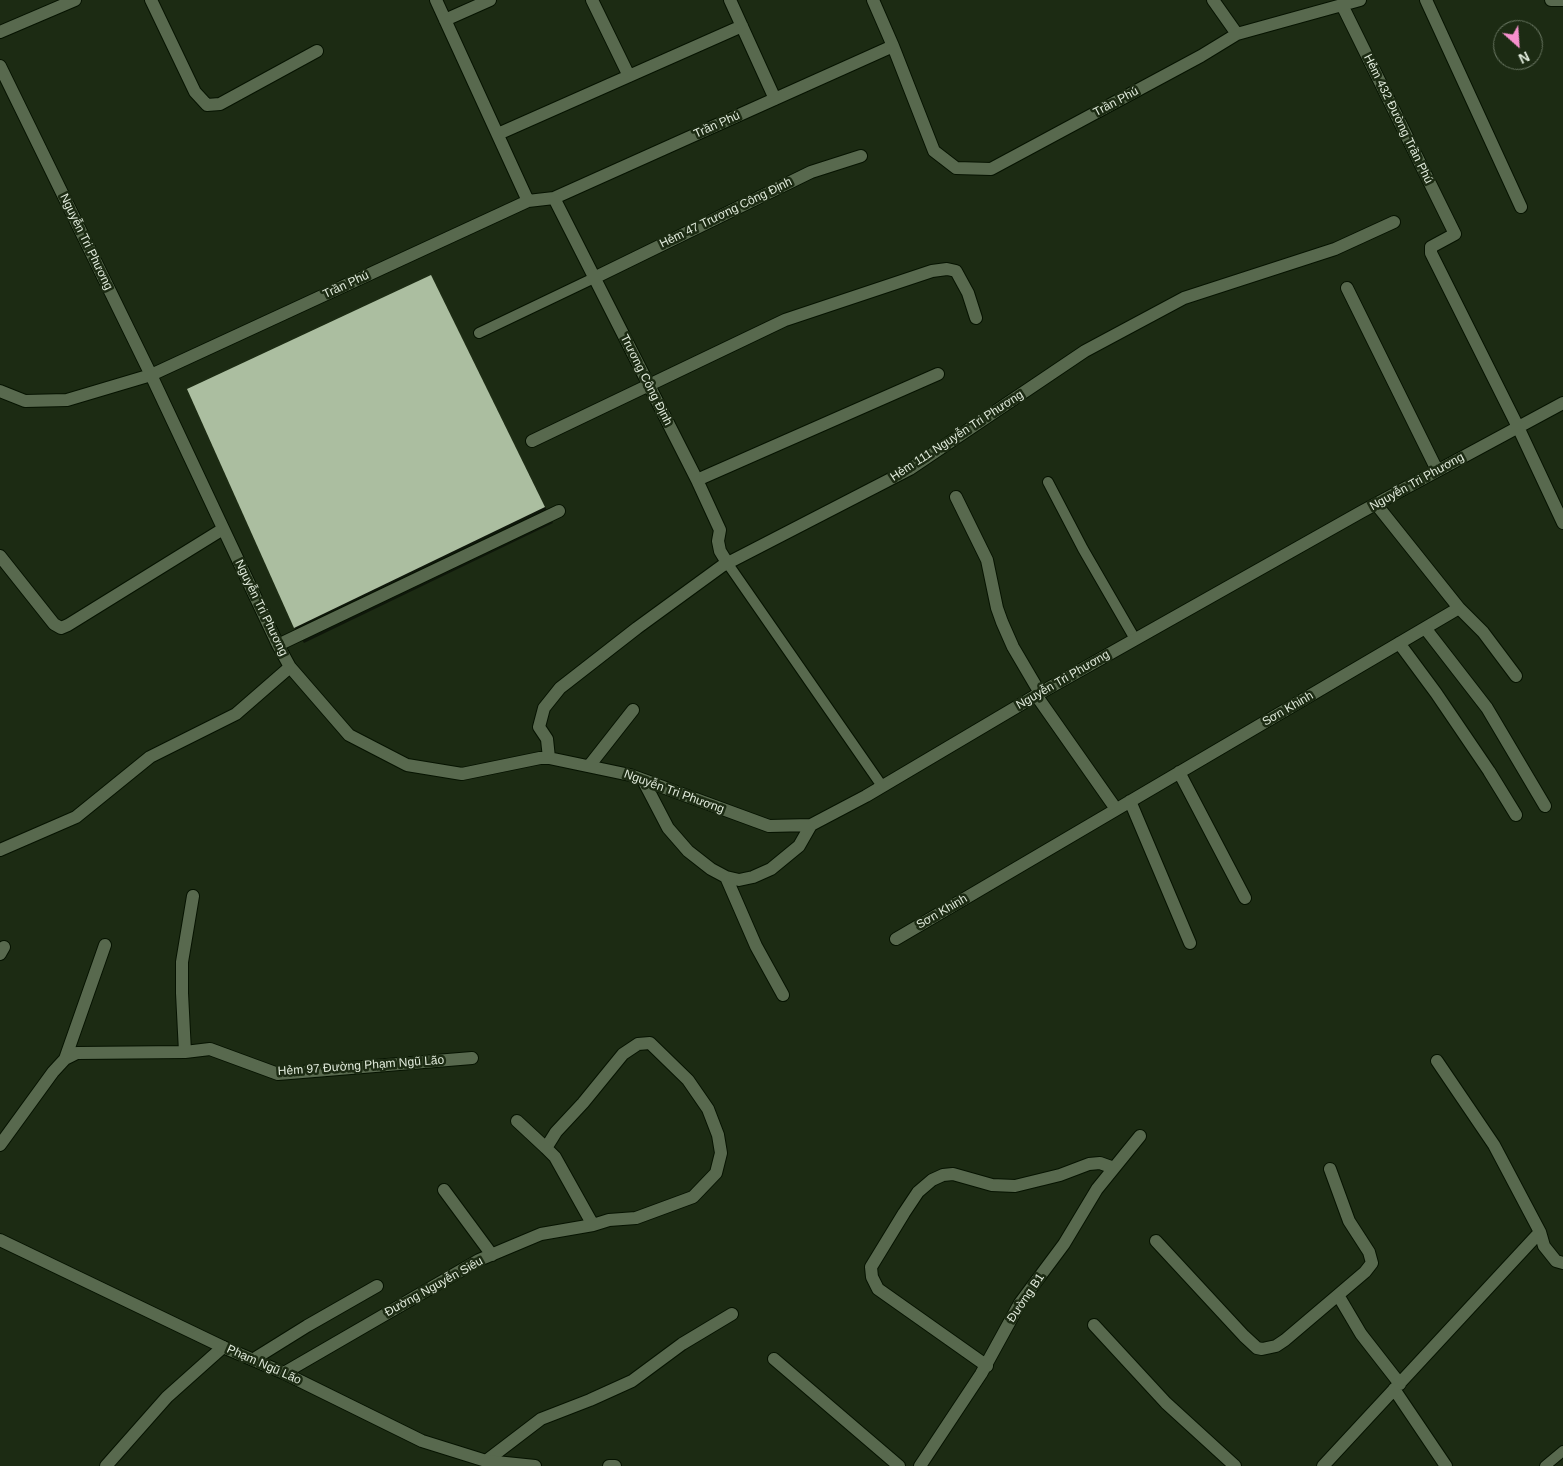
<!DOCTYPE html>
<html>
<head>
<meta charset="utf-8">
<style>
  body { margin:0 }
  #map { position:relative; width:1563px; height:1466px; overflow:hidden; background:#1c2b13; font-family:Helvetica,sans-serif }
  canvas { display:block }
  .north { position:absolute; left:1493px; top:20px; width:50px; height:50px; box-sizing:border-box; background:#1c2b13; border:1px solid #6a7763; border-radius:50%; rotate:154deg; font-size:14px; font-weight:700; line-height:20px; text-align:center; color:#e0eadb }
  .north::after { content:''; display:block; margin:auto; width:18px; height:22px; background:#f790cd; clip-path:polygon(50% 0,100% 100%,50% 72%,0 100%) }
</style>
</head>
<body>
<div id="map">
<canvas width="1563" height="1466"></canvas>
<div class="north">N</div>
</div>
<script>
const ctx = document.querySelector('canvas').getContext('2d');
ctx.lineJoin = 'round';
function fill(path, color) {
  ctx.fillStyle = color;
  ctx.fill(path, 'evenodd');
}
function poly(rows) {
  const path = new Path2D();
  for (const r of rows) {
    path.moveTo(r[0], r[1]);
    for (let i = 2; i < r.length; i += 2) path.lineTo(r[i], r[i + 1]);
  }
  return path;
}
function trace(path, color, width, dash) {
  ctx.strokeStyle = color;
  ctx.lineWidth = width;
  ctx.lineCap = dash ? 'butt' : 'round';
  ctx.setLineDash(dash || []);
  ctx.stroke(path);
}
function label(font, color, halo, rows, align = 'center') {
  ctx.font = font + ' Helvetica,sans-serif';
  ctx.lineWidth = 5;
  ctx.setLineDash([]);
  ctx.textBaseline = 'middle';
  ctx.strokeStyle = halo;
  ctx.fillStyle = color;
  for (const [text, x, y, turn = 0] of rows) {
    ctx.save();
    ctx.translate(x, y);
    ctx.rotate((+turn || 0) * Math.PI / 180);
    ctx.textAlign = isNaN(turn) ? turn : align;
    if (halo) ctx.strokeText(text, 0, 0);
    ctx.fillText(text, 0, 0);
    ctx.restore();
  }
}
fill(poly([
  [439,292,553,523,304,643,295,628,189,390]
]), '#0007');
fill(poly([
  [431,275,545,507,294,628,187,389]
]), '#abbea0');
const service = poly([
  [479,333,594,278],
  [1048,482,1083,549,1135,639],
  [728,564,882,786],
  [1545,1466,1563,1451]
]);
const minor = poly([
  [151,0,195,92,207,105,220,104,317,51],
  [436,0,528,201],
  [592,0,629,76],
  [730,0,775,99],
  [873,0,893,46],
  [1213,0,1237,34],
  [1426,0,1521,207],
  [1551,0,1563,0],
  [1342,5,1455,234,1431,247,1431,253,1518,427,1563,523],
  [445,20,490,0],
  [0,32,75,0],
  [0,66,151,375,278,645,290,667,349,735,407,765,462,774,540,758,549,758,630,775,769,826,811,825,866,796,1040,693,1361,512,1563,403],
  [498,134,742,26],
  [554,198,697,480,720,530,718,541,720,551,728,564],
  [594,278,811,172,861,156],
  [1347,288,1437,470],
  [0,391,25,401,67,400,151,375,528,201,554,198,893,46,934,151,956,168,991,169,1201,56,1237,34,1360,0],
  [532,441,785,320,932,271,947,269,956,271,968,293,976,318],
  [697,480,938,374],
  [956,497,987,560,997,608,1002,622,1013,647,1040,693],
  [1376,504,1459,608,1483,632,1516,676],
  [0,556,54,624,61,628,68,625,223,529],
  [1425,628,1487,708,1545,806],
  [1399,643,1436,693,1489,771,1516,815],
  [278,645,559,511],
  [1036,695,1116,809],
  [549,758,547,739,539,727,544,708,560,688,637,628,722,566,910,469,1085,351,1184,298,1335,249,1394,222],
  [589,766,633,710],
  [1179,772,1245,898],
  [643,780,668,828,688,851,711,869,726,877,739,880,753,877,771,869,799,846,811,825],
  [1130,801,1190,943],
  [0,850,76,817,150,757,236,714,290,667],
  [726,877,756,946,783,995],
  [896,939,1459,608],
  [0,954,4,947],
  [185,1052,182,993,182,962,193,896],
  [65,1059,105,945],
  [1437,1061,1494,1145,1540,1232,1544,1246,1556,1261,1563,1263],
  [517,1121,546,1148],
  [0,1145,53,1072,65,1059,77,1053,185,1052,210,1049,278,1074,472,1058],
  [1330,1169,1349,1221,1369,1252,1372,1263,1365,1272,1338,1295,1361,1334,1400,1384],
  [444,1190,492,1255],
  [1156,1241,1244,1336,1257,1348,1262,1349,1276,1346,1285,1340,1338,1295],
  [1094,1325,1166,1403,1235,1466],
  [254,1359,307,1326,377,1286],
  [774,1359,899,1466],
  [987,1366,878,1289,872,1277,871,1267,904,1213,918,1192,932,1180,943,1175,953,1174,992,1185,1015,1186,1060,1175,1089,1164,1100,1163,1114,1168],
  [284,1373,479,1260,541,1234,593,1225,609,1220,636,1218,693,1197,716,1173,721,1153,718,1135,708,1109,688,1080,650,1043,638,1044,623,1054,583,1103,556,1132,546,1148,555,1157,593,1225],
  [1394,1389,1446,1466],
  [486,1461,541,1419,590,1400,632,1381,682,1344,732,1314],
  [106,1466,167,1397,223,1347],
  [920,1466,981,1374,1020,1303,1064,1244,1097,1189,1140,1136],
  [1323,1466,1540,1232]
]);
const tertiary = poly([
  [0,1240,223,1347,284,1373,422,1441,486,1461,535,1466],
  [609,1466,615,1466]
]);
trace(service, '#061301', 12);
trace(minor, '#061301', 14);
trace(tertiary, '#061301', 14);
trace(service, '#58694e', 10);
trace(minor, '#58694e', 12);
trace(tertiary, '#58694e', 12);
label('12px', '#e0eadb', '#1c2b13', [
  ["Trần Phú",1116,102,-28],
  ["Hẻm 432 Đường Trần Phú",1398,119,64],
  ["Trần Phú",717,125,-24],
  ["Hẻm 47 Trương Công Định",726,213,-26],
  ["Nguyễn Tri Phương",86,242,64],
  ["Trần Phú",346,285,-25],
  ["Trương Công Định",646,380,63],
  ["Hẻm 111 Nguyễn Tri Phương",957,436,-33],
  ["Nguyễn Tri Phương",1417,482,-29],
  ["Nguyễn Tri Phương",261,608,64],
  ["Nguyễn Tri Phương",1063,680,-30],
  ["Sơn Khinh",1288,709,-30],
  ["Nguyễn Tri Phương",674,792,20],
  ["Sơn Khinh",942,912,-30],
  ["Hẻm 97 Đường Phạm Ngũ Lão",361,1066,-4],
  ["Đường Nguyễn Siêu",434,1287,-29],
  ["Đường B1",1026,1298,-56],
  ["Phạm Ngũ Lão",264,1365,24]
]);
</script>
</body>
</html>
